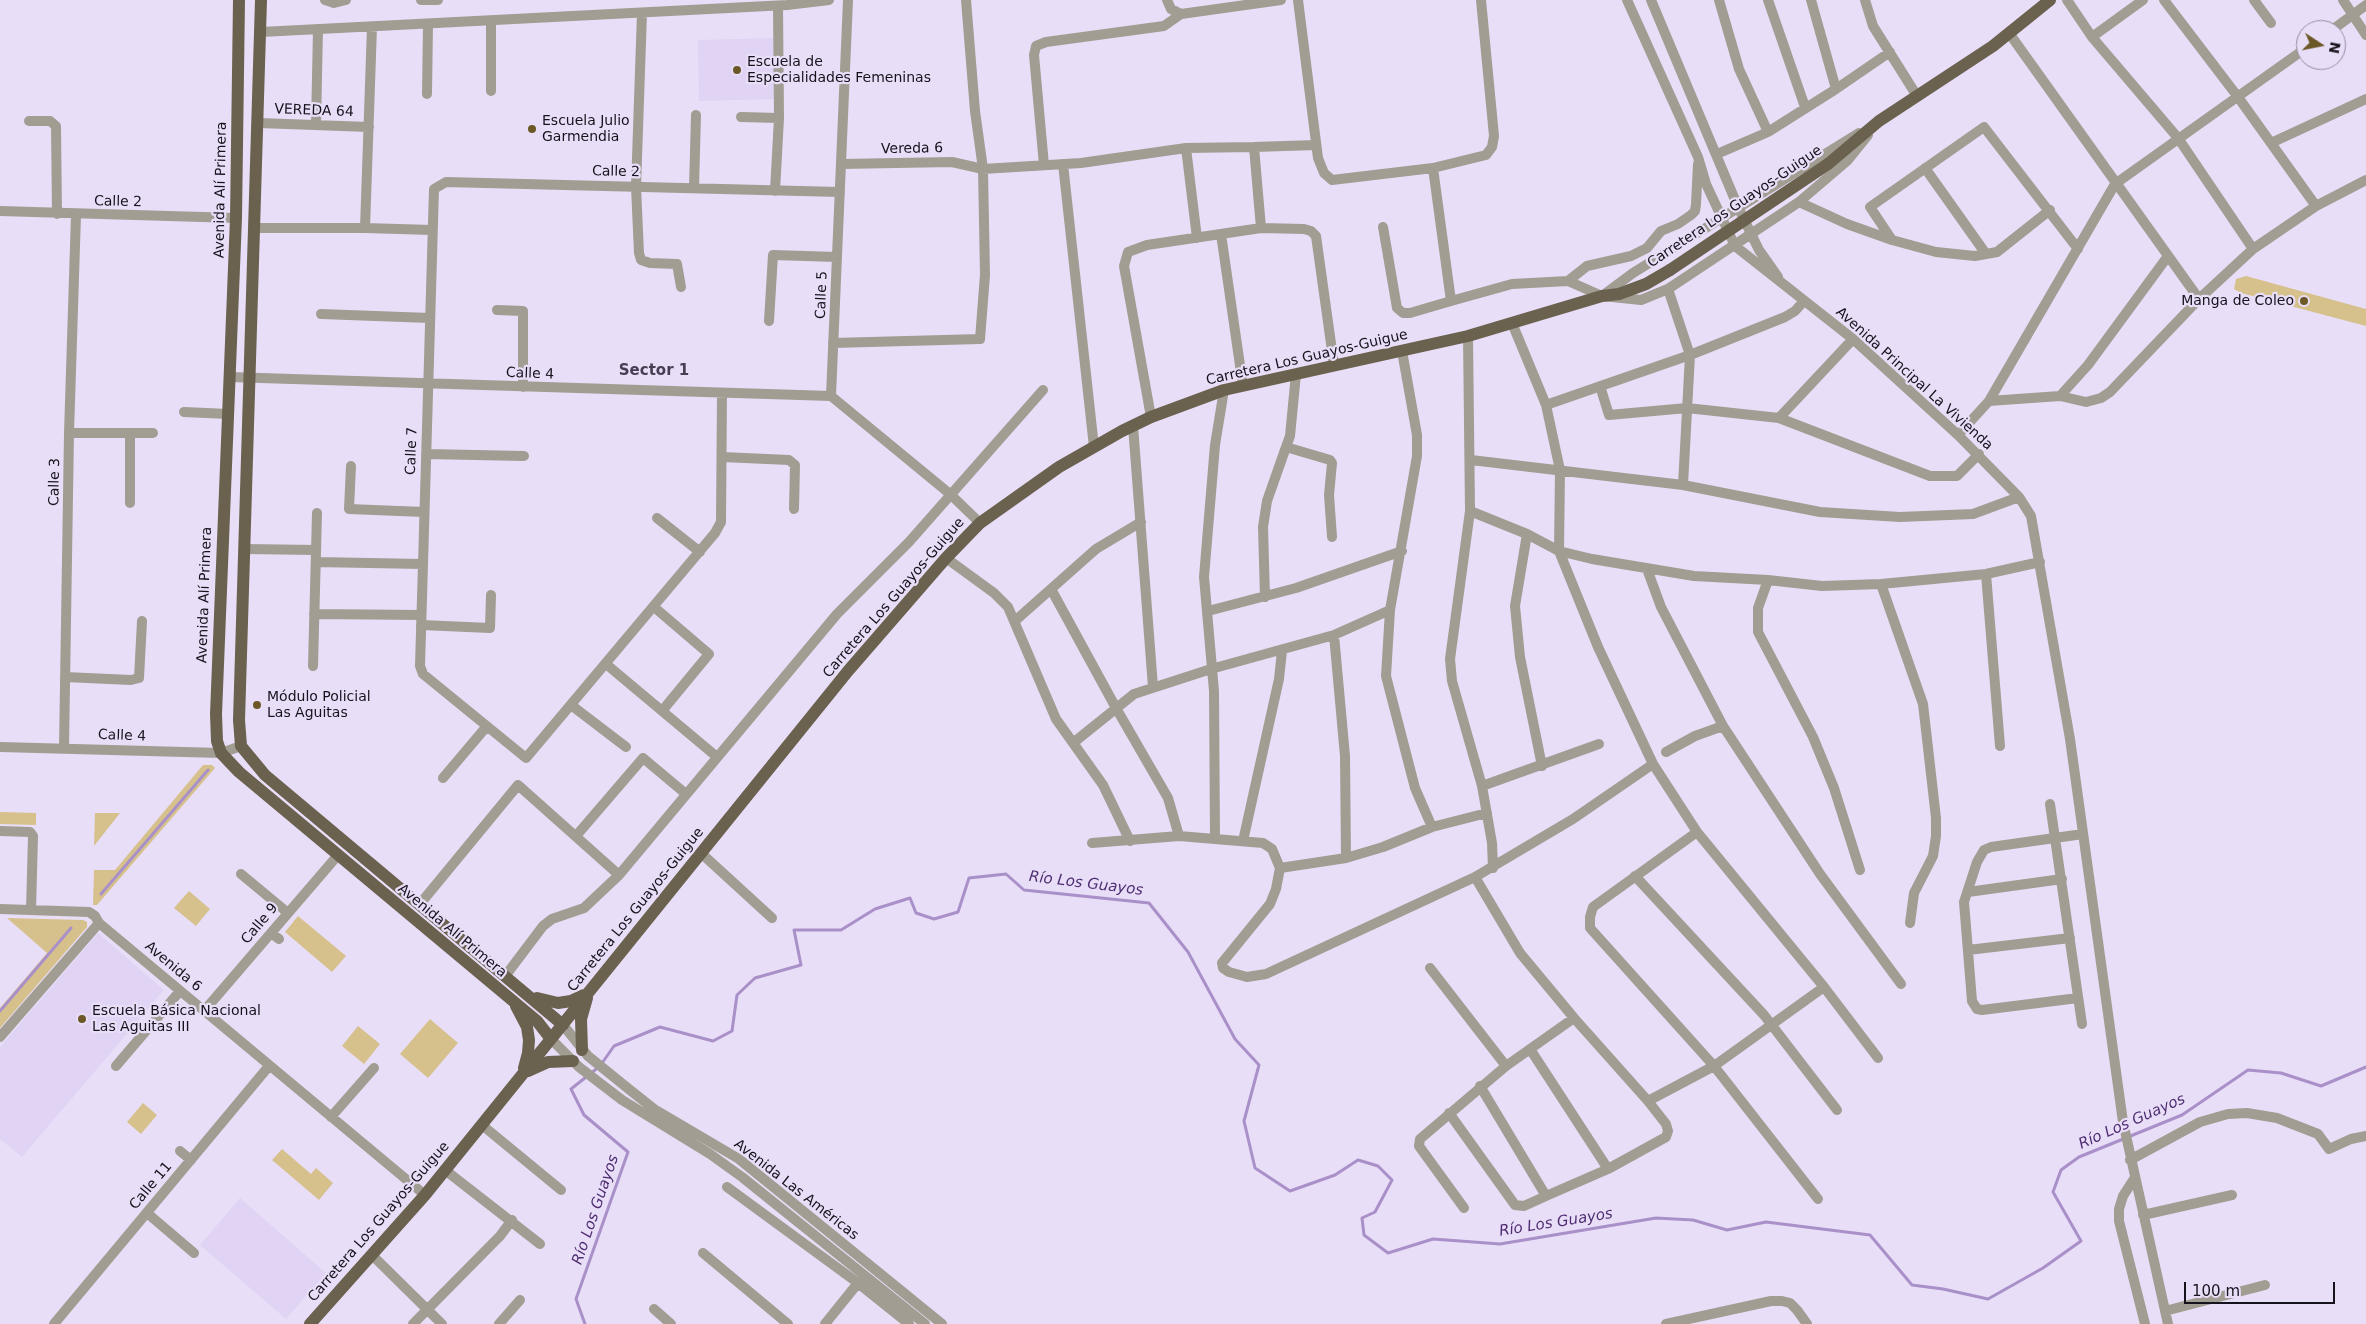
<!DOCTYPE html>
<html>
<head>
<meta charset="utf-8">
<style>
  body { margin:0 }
  #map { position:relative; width:2366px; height:1324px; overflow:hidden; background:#e9def8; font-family:"DejaVu Sans",sans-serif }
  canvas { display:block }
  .north { position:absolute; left:2296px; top:20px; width:50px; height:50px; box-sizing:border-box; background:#e9def8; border:1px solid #958da0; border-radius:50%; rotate:101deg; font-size:14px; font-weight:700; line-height:20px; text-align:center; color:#17131c }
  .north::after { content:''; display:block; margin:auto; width:18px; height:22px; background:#6b5826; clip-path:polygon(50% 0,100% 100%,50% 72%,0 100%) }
  .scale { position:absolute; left:2184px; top:1282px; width:151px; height:22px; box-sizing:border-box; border:2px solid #17131c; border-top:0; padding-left:6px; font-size:15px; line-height:18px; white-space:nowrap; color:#17131c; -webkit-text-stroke:4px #e9def8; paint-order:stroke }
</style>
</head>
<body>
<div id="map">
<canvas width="2366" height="1324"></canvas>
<div class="north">N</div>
<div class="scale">100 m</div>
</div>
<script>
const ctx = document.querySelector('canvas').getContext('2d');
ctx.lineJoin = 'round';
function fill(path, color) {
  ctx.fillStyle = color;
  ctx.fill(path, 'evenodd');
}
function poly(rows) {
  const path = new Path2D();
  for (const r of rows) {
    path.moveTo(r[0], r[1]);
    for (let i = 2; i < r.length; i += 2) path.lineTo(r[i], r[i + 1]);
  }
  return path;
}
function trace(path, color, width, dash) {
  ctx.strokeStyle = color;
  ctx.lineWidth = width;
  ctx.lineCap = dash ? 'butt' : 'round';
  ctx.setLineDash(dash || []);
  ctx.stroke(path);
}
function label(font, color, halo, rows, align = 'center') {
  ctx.font = font + ' "DejaVu Sans",sans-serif';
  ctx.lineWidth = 4.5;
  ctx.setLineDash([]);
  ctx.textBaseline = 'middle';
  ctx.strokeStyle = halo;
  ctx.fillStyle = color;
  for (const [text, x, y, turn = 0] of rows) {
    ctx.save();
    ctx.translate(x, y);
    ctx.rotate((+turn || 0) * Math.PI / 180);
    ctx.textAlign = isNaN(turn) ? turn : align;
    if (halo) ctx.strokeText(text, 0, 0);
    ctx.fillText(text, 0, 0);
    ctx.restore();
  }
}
fill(poly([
  [775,38,776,99,699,101,698,40],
  [98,933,164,990,22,1157,0,1139,0,1047],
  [240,1198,326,1273,286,1319,200,1245]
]), '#e1d3f4');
fill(poly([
  [2246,276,2366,309,2366,326,2241,293,2234,289,2236,279],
  [203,765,212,765,215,768,97,905,93,905,94,870,115,870],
  [0,812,36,813,36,825,0,824],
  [95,813,120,813,94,846],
  [189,891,210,909,196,926,174,908],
  [298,916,346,956,332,972,285,932],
  [7,918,83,920,87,922,87,927,0,1028,0,1008,47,953],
  [430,1019,458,1043,428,1078,400,1054],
  [358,1026,380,1044,364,1064,342,1046],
  [143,1103,157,1115,141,1134,127,1122],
  [282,1149,311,1174,316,1168,333,1183,319,1200,272,1160]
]), '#d6c18c');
trace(poly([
  [101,894,208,770],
  [0,1011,71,928],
  [585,1324,576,1299,628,1152,584,1115,571,1089,600,1066,614,1046,660,1027,713,1041,732,1031,737,995,755,978,801,965,794,930,841,930,875,909,910,898,916,913,934,919,958,912,969,878,1006,874,1024,890,1149,903,1188,952,1235,1039,1259,1065,1244,1121,1255,1168,1290,1191,1335,1175,1358,1160,1378,1166,1392,1180,1375,1212,1362,1218,1364,1235,1388,1253,1433,1239,1500,1244,1656,1218,1693,1220,1727,1230,1766,1222,1870,1235,1912,1285,1943,1289,1988,1299,2043,1268,2081,1241,2053,1192,2061,1170,2079,1157,2182,1115,2248,1070,2281,1073,2321,1086,2366,1067]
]), '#a990c8', 3);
trace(poly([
  [325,0,334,3,346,0],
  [421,0,438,0],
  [1167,0,1171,9,1181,14],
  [1298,0,1318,158,1324,173,1332,180,1433,168,1486,155,1492,147,1494,136,1481,0],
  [1627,0,1698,157,1706,184,1735,246,1853,339,1958,435,2019,497,2031,516,2070,739,2123,1122,2168,1324],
  [1651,0,1738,207,1759,250,1778,277],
  [1719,0,1739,69,1768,132],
  [1768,0,1805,107],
  [1811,0,1836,89],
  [1865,0,1873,26,1917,96],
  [2067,0,2092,37],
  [2143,0,2092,37,2178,138,2253,249],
  [2164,0,2238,97,2316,206],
  [2254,0,2271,23],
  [2343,0,2366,35],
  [642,13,636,187,639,253,641,260,650,263,677,264,681,287],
  [372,27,365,228,432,230],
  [2332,30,2366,5],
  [261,32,787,5,829,0],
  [2009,33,2199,299],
  [491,91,491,21],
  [427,94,428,24],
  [741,117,779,118],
  [29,121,50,121,56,126,57,214],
  [259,123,369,127],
  [316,125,318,29],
  [2271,143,2366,99],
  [1254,147,1316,145],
  [1186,148,1197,238],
  [1717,154,1768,132,1836,89,1890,52],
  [841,164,952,162,983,169,1081,163,1186,148,1254,147,1261,228],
  [1063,164,1094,447],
  [1044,165,1034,55,1036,46,1046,42,1164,26,1181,14,1281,0],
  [1433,168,1451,301,1512,284,1568,281,1602,296,1641,300,1668,289,1799,202,1847,161,1868,135],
  [1925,168,1986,254],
  [694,188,696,115],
  [775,191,779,118,778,6],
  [1799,202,1847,224,1892,240,1936,252,1975,256,1997,252,2050,210],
  [0,211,236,218],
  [1383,227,1397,308,1403,313,1410,313,1451,301],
  [256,228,365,228],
  [1221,234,1243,386],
  [1892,240,1870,207,1984,127,2078,249],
  [1568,281,1587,266,1631,256,1647,248,1661,231,1678,224,1691,215,1695,211,1696,204,1698,164],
  [1668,289,1690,355,1683,485],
  [1602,296,1633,273,1859,133],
  [497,310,523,311,523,387],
  [321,314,430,318],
  [769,321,773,255,837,257],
  [1512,323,1546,405,1560,470,1559,551,1598,647,1653,764,1697,832,1824,987,1878,1058],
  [1468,336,1470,511,1450,659,1452,681,1482,786,1492,843,1493,868],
  [833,343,980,339,985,275,983,169,975,111,966,0],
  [1402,351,1417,435,1417,456,1390,610,1386,676,1415,788,1432,827],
  [1296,374,1290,436,1286,447,1330,460,1332,463,1329,495,1332,537],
  [229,377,831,396],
  [1600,386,1609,415,1687,408,1779,418,1930,476,1957,476,1979,454],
  [722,393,721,522,715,533,526,758,423,674,420,666,434,189,446,182,840,192],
  [831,396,848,0],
  [831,396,950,494,980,523],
  [2060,396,2088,365,2168,256],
  [1989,401,2060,396,2086,402,2101,398,2110,392,2199,299,2253,249,2316,206,2366,180],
  [1546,405,1690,355,1785,317,1795,311,1803,302],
  [184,412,228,414],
  [1151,417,1124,266,1128,252,1147,245,1261,228,1304,229,1311,231,1316,236,1334,365],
  [1779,418,1853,339],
  [1133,426,1153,687],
  [69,433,153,433],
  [130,433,130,503],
  [1958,435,1989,401,2115,184,2306,48],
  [426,454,524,456],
  [722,457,789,460,795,465,794,509],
  [1471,460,1683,485,1820,512,1900,517,1973,514,2019,497],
  [351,466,349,509,424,512],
  [1470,511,1527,534,1559,551,1592,559,1694,576,1768,580,1822,586,1881,584,1986,574,2040,562],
  [657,518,700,552],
  [1527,534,1515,606,1520,657,1542,766],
  [245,549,316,550],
  [946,558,994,593,1008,607,1056,719,1103,785,1130,841],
  [316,562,423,564],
  [1647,569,1661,607,1723,726,1820,874,1901,984],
  [1986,574,2000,746],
  [1768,580,1758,608,1758,632,1813,737,1834,788,1860,870],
  [1881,584,1923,704,1936,818,1936,836,1933,856,1914,893,1910,923],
  [1051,589,1116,708,1168,798,1179,836],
  [1265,597,1263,527,1267,501,1286,447],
  [654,607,709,654,662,711],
  [1208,611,1296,588,1402,551],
  [314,614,421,615],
  [1016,620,1096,549,1141,522],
  [421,625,490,628,491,595],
  [1334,635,1345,756,1346,858],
  [606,664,717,757],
  [313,666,317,513],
  [65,677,131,680,139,678,142,621],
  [571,705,626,747],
  [1073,743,1134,694,1211,669,1334,635,1390,610],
  [0,747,221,753,241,746],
  [64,748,69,433,76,215],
  [1666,752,1695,736,1723,726],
  [443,778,487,726],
  [1482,786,1599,744],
  [2050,804,2082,1024],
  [0,831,30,832,33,836,31,910],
  [1697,832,1593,907,1590,917,1590,928,1714,1066,1818,1199],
  [576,836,643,758,686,794],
  [1215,839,1214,691,1204,577,1215,445,1224,390],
  [1243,841,1279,679,1282,651],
  [1092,843,1179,836,1263,843,1272,849,1280,868,1346,858,1383,847,1432,827,1487,813],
  [701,853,772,918],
  [1280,868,1276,889,1270,904,1222,963,1223,968,1229,972,1247,977,1266,974,1475,877,1573,819,1653,764],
  [241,874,288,913],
  [1635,876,1764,1015,1837,1110],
  [1475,877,1520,953,1574,1018,1648,1101,1666,1124,1668,1131,1666,1137,1608,1169,1546,1196,1480,1086],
  [1968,892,2062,879],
  [420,904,518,785,619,875],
  [0,909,89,912,95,916,99,923,425,1195],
  [271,933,279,939],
  [1968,950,2070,938],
  [1430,968,1506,1066],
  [506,975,543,926,552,919,584,908,619,875,837,614,909,542,1043,390],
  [2078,998,1982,1010,1977,1009,1972,1001,1964,902,1977,862,1984,850,1991,847,2083,834],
  [204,1011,338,855],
  [563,1025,588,1056,630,1090,654,1109,739,1159,942,1324],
  [0,1037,99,923],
  [551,1039,579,1067,622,1100,710,1154,742,1177,925,1324],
  [1530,1049,1608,1169],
  [116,1066,180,991],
  [1648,1101,1714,1066,1824,987],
  [1449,1113,1515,1205,1524,1206,1546,1196],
  [331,1117,374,1068],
  [482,1125,561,1190],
  [180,1151,191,1160],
  [2130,1160,2200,1122,2228,1114,2247,1113,2277,1118,2318,1134,2329,1149,2351,1139,2366,1136],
  [445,1170,540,1244],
  [2134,1179,2123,1196,2119,1209,2119,1221,2145,1324],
  [727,1187,858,1283,909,1324],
  [1464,1208,1419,1146,1420,1139,1506,1066,1574,1018],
  [147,1213,194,1253],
  [2143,1215,2232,1195],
  [703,1253,788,1324],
  [373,1256,442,1324],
  [654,1309,671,1324],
  [2165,1311,2265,1285],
  [54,1324,269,1066],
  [413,1324,500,1236,512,1220],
  [499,1324,520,1300],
  [825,1324,858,1283],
  [1666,1324,1771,1301,1782,1301,1790,1303,1797,1310,1807,1324]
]), '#a19d92', 10);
trace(poly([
  [239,0,236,218,216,714,217,741,221,753,239,772,537,1021,551,1039],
  [261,0,239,720,241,746,265,775,563,1025],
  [1828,164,1879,121,1993,46,2050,0],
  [537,998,558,1003,571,1001,584,995],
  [516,1006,527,1027,529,1040,528,1053,524,1068],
  [582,1050,581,1019,587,998],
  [528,1071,548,1062,573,1061],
  [310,1324,425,1195,848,671,946,558,980,523,1059,467,1122,431,1151,417,1224,390,1468,336,1602,296,1619,294,1646,284,1670,270]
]), '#6a624f', 12);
trace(poly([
  [1670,270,1828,164]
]), '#6a624f', 12);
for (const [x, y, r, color] of [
  [737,70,5,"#6b5826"],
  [532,129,5,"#6b5826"],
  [2304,301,5,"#6b5826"],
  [257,705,5,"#6b5826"],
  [82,1019,5,"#6b5826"]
]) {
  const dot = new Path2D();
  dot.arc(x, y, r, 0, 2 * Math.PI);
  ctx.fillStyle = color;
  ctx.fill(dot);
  trace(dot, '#e9def8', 2);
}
label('14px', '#17131c', '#e9def8', [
  ["Escuela de",747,62],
  ["Especialidades Femeninas",747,78],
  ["Escuela Julio",542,121],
  ["Garmendia",542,137],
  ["Manga de Coleo",2294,301,"right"],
  ["Módulo Policial",267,697],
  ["Las Aguitas",267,713],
  ["Escuela Básica Nacional",92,1011],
  ["Las Aguitas III",92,1027]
], 'left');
label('14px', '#17131c', '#e9def8', [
  ["VEREDA 64",314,111,2],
  ["Vereda 6",912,149,-1],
  ["Calle 2",616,172,1],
  ["Avenida Alí Primera",221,190,-89],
  ["Calle 2",118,202,1],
  ["Carretera Los Guayos-Guigue",1735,207,-34],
  ["Calle 5",822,295,-88],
  ["Carretera Los Guayos-Guigue",1307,358,-13],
  ["Calle 4",530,374,2],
  ["Avenida Principal La Vivienda",1914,379,42],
  ["Calle 7",412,451,-88],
  ["Calle 3",55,482,-89],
  ["Avenida Alí Primera",205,595,-88],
  ["Carretera Los Guayos-Guigue",894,598,-49],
  ["Calle 4",122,736,2],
  ["Carretera Los Guayos-Guigue",636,910,-51],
  ["Calle 9",260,924,-50],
  ["Avenida Alí Primera",452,931,40],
  ["Avenida 6",173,967,40],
  ["Calle 11",151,1186,-50],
  ["Avenida Las Américas",796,1190,38],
  ["Carretera Los Guayos-Guigue",379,1222,-49]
]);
label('bold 15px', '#473e52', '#e9def8', [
  ["Sector 1",654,371]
]);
label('italic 15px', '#4f2e72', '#e9def8', [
  ["Río Los Guayos",1086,884,7],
  ["Río Los Guayos",2132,1122,-24],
  ["Río Los Guayos",596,1210,-71],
  ["Río Los Guayos",1556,1223,-9]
]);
</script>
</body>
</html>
